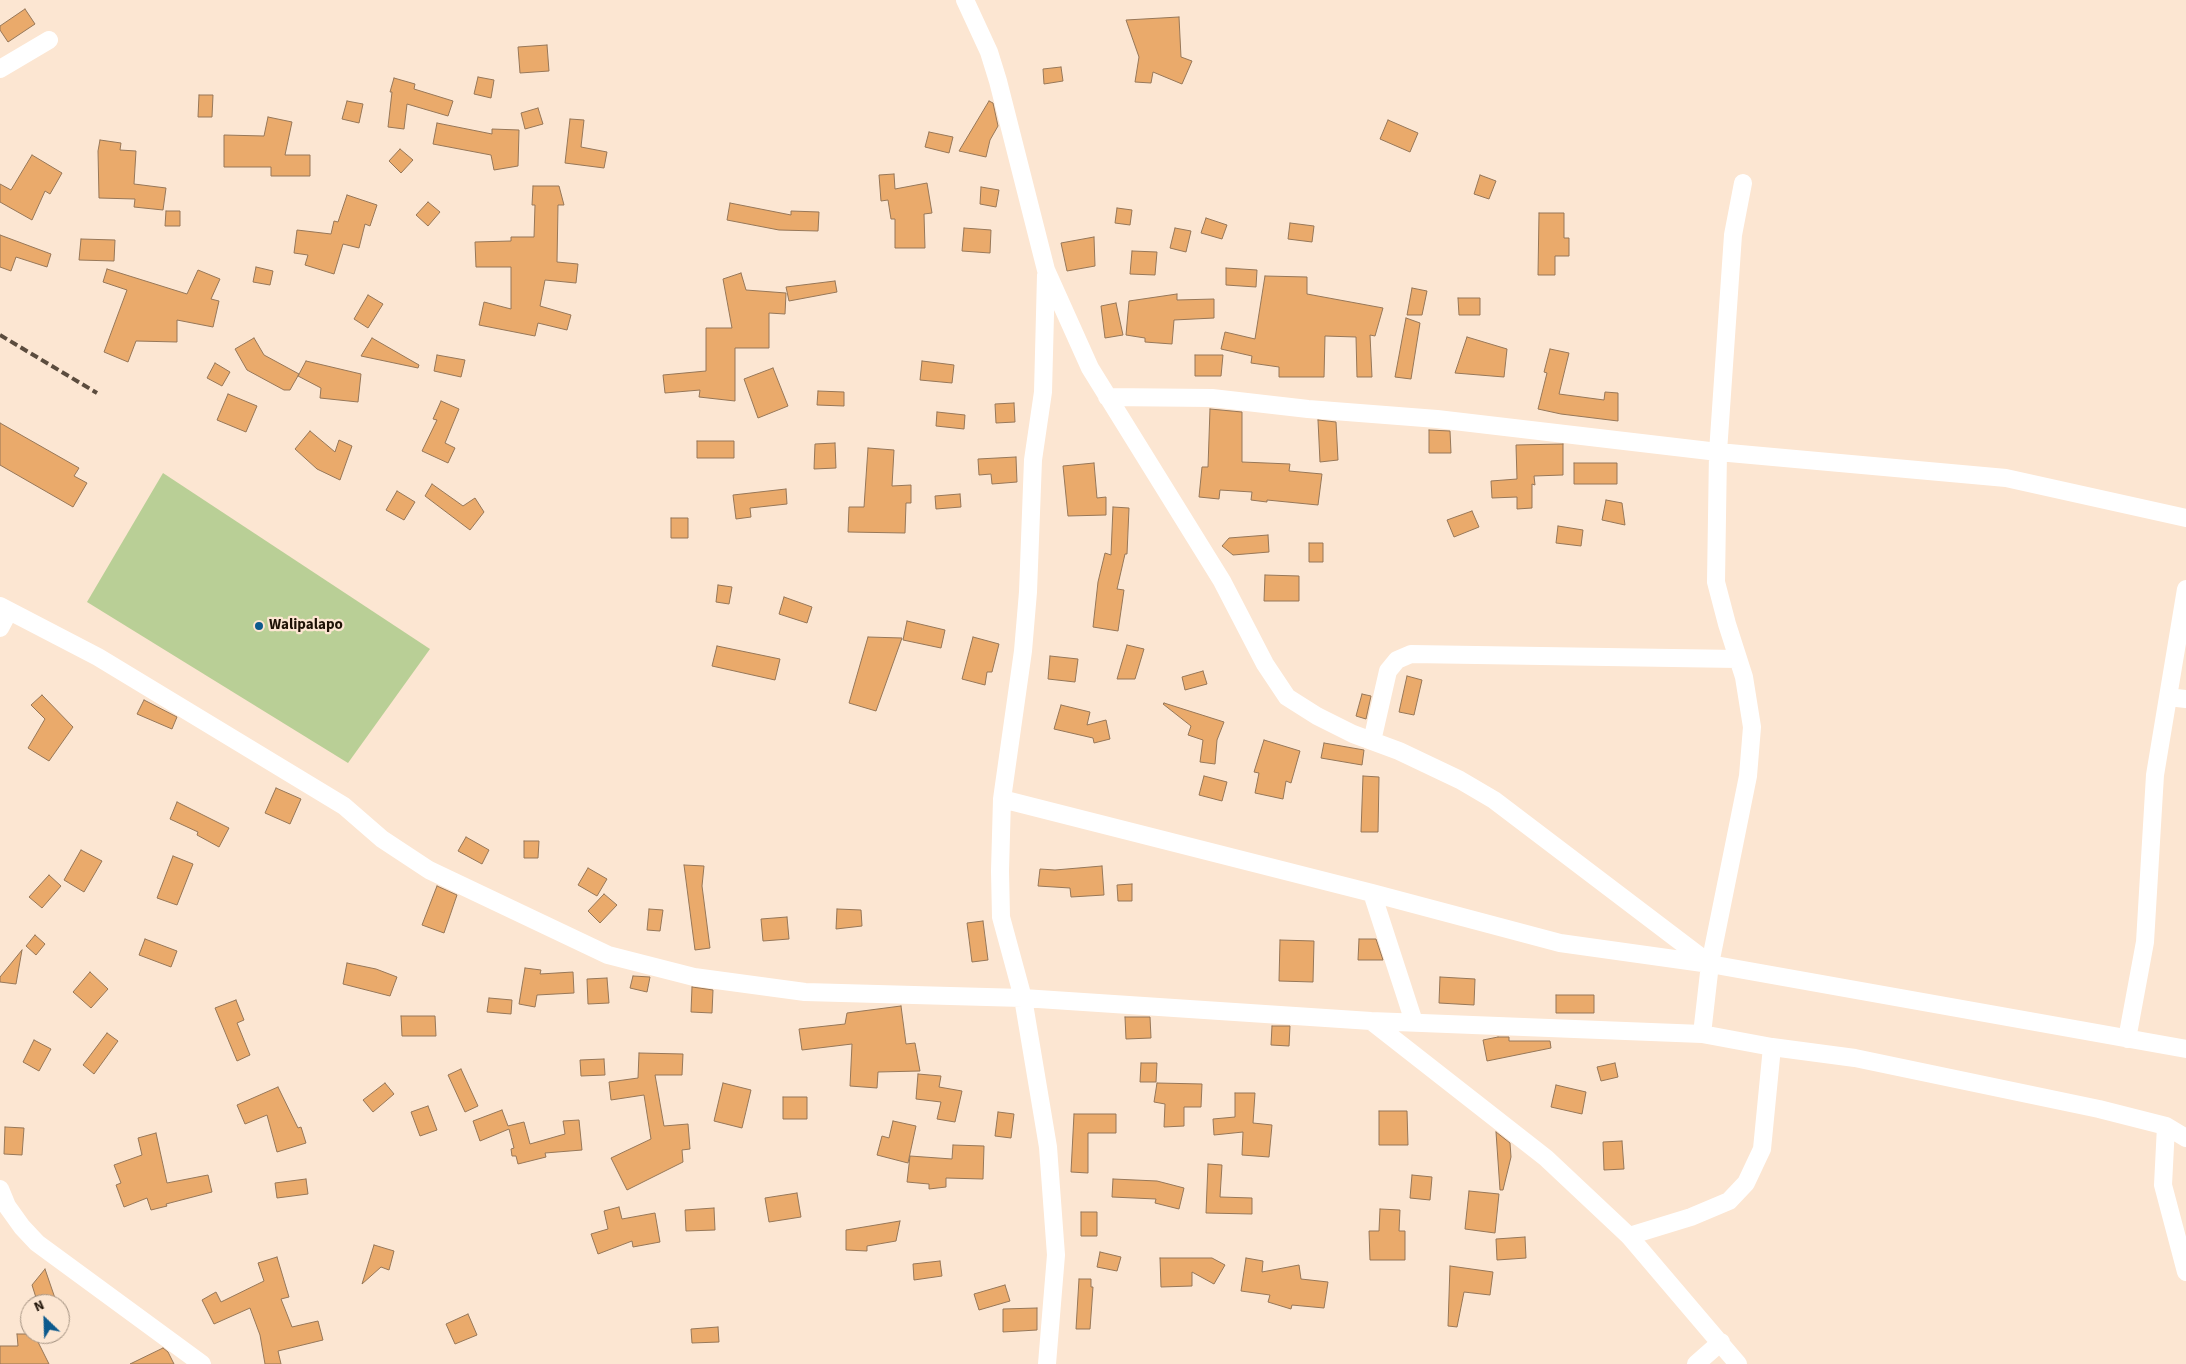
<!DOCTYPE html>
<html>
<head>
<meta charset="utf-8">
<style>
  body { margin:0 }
  #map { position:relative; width:2186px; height:1364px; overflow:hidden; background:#fce6d2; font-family:"Source Sans 3",sans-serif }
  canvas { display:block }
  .north { position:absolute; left:20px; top:1294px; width:50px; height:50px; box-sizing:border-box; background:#fce6d2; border:1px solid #a39180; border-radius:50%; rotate:336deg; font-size:14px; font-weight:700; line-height:20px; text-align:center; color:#1e1206 }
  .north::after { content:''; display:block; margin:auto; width:18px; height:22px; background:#0d5a8d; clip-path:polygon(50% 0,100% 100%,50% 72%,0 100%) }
</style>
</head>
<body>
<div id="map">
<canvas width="2186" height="1364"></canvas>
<div class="north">N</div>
</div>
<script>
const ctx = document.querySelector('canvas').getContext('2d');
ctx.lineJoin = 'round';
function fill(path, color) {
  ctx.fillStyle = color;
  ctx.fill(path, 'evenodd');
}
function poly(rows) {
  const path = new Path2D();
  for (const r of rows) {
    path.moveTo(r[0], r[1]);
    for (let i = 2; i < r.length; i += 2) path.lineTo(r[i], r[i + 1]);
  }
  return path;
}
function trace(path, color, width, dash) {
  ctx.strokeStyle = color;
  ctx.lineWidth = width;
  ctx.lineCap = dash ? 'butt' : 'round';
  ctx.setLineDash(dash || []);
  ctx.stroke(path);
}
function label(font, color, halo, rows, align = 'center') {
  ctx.font = font + ' "Source Sans 3",sans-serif';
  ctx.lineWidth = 4.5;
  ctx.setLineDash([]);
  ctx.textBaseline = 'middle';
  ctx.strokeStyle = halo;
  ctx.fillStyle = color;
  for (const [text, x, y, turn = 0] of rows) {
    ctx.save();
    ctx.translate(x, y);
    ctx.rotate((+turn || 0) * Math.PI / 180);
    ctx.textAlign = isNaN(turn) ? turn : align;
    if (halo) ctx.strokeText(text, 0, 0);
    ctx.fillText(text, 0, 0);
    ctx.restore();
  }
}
fill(poly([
  [163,473,430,649,348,763,87,602]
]), '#b9cf96');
const building = poly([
  [25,9,35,24,8,42,0,30,0,26,25,9],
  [1179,17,1181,57,1192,61,1182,84,1153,72,1151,83,1135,82,1139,57,1126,20,1179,17],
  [547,45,549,71,520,73,518,47,547,45],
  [1061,67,1063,81,1044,84,1043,69,1061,67],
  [478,77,494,80,491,98,474,94,478,77],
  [394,78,415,84,414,89,453,101,448,116,407,104,404,129,388,127,392,92,390,92,394,78],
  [199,95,213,95,212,117,198,117,199,95],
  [347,101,363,104,359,123,342,119,347,101],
  [989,101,993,103,998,126,990,140,986,157,959,151,989,101],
  [538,108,543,124,525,129,521,113,538,108],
  [268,117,292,122,285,155,310,155,310,176,271,176,271,167,224,167,224,135,264,136,268,117],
  [570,119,584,120,581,147,607,152,604,168,565,163,570,119],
  [1388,120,1418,133,1410,152,1380,139,1388,120],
  [437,123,492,134,492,129,519,130,518,166,494,170,491,155,433,144,437,123],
  [929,132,953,137,949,153,925,147,929,132],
  [100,140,121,143,120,150,136,151,134,184,166,188,163,210,134,207,135,199,99,198,98,151,100,140],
  [400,149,413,160,401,173,389,161,400,149],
  [32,155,62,173,50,194,45,191,32,220,0,202,0,184,11,190,32,155],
  [894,174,895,189,927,183,932,213,924,214,925,248,895,248,895,219,891,219,888,200,881,201,879,175,894,174],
  [1480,175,1496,181,1489,199,1474,194,1480,175],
  [533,186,559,186,564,205,558,205,557,262,578,264,576,283,545,280,540,306,571,315,567,330,538,323,535,336,479,325,484,302,511,309,511,267,476,267,475,242,511,241,511,237,534,237,535,205,532,205,533,186],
  [981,187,999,190,996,207,980,204,981,187],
  [347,195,377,205,370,226,365,224,359,248,343,244,334,274,305,265,308,255,294,253,297,230,331,234,334,221,338,222,347,195],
  [428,202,440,212,428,226,416,215,428,202],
  [730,203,791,215,791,211,819,212,818,231,779,230,727,220,730,203],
  [1117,208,1132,210,1130,225,1115,223,1117,208],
  [166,211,180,211,180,226,165,226,166,211],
  [1539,213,1564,213,1564,238,1569,238,1569,256,1555,256,1555,275,1538,275,1539,213],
  [1206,218,1227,225,1222,239,1201,233,1206,218],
  [1290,223,1314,226,1312,242,1288,239,1290,223],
  [964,228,991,230,990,253,962,251,964,228],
  [1175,228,1191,231,1186,252,1170,248,1175,228],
  [0,235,51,254,47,267,16,257,11,271,0,267,0,235],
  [1094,237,1095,266,1067,271,1061,243,1094,237],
  [81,239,115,240,114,261,79,260,81,239],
  [1132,251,1157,252,1155,275,1130,274,1132,251],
  [256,267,273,271,270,285,253,282,256,267],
  [1226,268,1257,270,1256,287,1226,285,1226,268],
  [107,269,187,294,198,270,220,279,211,299,219,301,213,327,177,320,177,342,136,341,128,362,104,352,127,290,103,282,107,269],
  [741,273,746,290,786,293,785,314,769,313,769,348,735,348,735,401,699,397,700,390,665,393,663,375,706,371,706,328,732,328,723,279,741,273],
  [1265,276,1307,277,1307,294,1383,308,1375,336,1370,335,1372,377,1357,377,1356,337,1325,336,1324,377,1279,377,1279,367,1251,363,1252,356,1221,349,1225,332,1255,339,1265,276],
  [835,281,837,292,789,301,786,287,835,281],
  [1412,288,1427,291,1422,315,1407,315,1412,288],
  [1177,294,1177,300,1214,299,1214,318,1174,320,1172,344,1145,342,1145,338,1126,335,1129,301,1177,294],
  [368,295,383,304,368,328,354,319,368,295],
  [1458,298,1480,298,1480,315,1459,315,1458,298],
  [1116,303,1123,335,1105,338,1101,306,1116,303],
  [1406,318,1420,323,1411,379,1395,377,1406,318],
  [1467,337,1507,349,1504,377,1455,373,1467,337],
  [254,338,264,355,299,374,290,390,284,390,247,370,235,349,254,338],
  [372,338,419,365,418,368,361,356,372,338],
  [1550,349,1569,353,1559,394,1604,400,1605,392,1618,393,1618,421,1561,414,1538,409,1547,373,1544,372,1550,349],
  [437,355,465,360,461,377,434,371,437,355],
  [1195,355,1223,355,1221,376,1195,376,1195,355],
  [306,361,361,374,358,402,320,398,321,388,298,376,306,361],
  [922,361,954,365,952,383,920,380,922,361],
  [215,363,230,372,222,386,207,378,215,363],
  [773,368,788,406,758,418,744,379,773,368],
  [818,391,844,392,844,406,817,405,818,391],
  [228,394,257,406,246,432,217,420,228,394],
  [441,401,459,409,445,443,455,448,448,463,422,451,437,420,433,419,441,401],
  [1014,403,1015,422,996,423,995,404,1014,403],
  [1210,409,1242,412,1242,462,1290,464,1289,471,1322,474,1318,505,1267,500,1267,502,1251,500,1252,492,1220,490,1219,499,1199,497,1202,467,1208,467,1210,409],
  [937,412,965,415,964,429,936,426,937,412],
  [1318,420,1336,422,1338,460,1320,462,1318,420],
  [0,423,79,468,74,476,87,483,73,507,0,465,0,423],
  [1429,430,1450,431,1451,453,1429,453,1429,430],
  [310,431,335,452,339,440,352,446,340,480,317,469,295,449,310,431],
  [697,441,734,441,734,458,697,458,697,441],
  [835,443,836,468,814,469,815,444,835,443],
  [1563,444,1563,475,1534,476,1535,485,1532,484,1532,508,1517,509,1517,497,1492,498,1491,481,1517,479,1516,445,1563,444],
  [868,448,894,450,892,486,911,485,911,503,906,503,905,533,848,532,849,507,864,507,868,448],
  [1016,457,1017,482,992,484,991,474,979,475,978,459,1016,457],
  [1094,463,1097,498,1106,497,1106,515,1068,516,1063,466,1094,463],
  [1574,463,1617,463,1617,484,1574,484,1574,463],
  [432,484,463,506,475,498,484,512,470,530,425,496,432,484],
  [786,489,787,504,750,508,751,517,736,519,733,495,786,489],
  [397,491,415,502,404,520,386,510,397,491],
  [960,494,961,507,936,509,935,496,960,494],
  [1606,500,1622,503,1625,525,1602,520,1606,500],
  [1113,507,1129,508,1127,554,1125,554,1117,589,1124,590,1118,631,1093,627,1098,582,1105,553,1111,555,1113,507],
  [1472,511,1479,527,1454,537,1447,520,1472,511],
  [671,518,688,518,688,538,671,538,671,518],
  [1558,526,1583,530,1581,546,1556,543,1558,526],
  [1268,535,1269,552,1233,555,1222,546,1229,538,1268,535],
  [1309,543,1323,543,1323,562,1309,562,1309,543],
  [1265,575,1299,576,1299,601,1264,601,1265,575],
  [718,585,732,587,729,604,716,602,718,585],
  [784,597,812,607,807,623,779,614,784,597],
  [907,621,945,630,941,648,903,640,907,621],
  [868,637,902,638,876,711,849,703,868,637],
  [973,637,999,644,992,672,987,672,985,685,962,679,973,637],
  [1127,645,1144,649,1135,679,1117,679,1127,645],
  [717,646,780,659,775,680,712,666,717,646],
  [1050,656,1078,659,1075,682,1048,679,1050,656],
  [1203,671,1207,684,1185,690,1182,677,1203,671],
  [1407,676,1422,680,1414,715,1399,712,1407,676],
  [1362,694,1371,696,1366,719,1356,716,1362,694],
  [42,695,73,727,49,761,28,748,45,719,31,705,42,695],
  [144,700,177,717,172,729,137,714,144,700],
  [1164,703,1224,722,1217,740,1215,764,1200,762,1203,740,1188,735,1191,726,1163,704,1164,703],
  [1061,705,1090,712,1087,725,1106,720,1110,739,1094,743,1093,738,1054,729,1061,705],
  [1264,740,1300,751,1291,783,1286,781,1283,799,1255,793,1259,773,1254,772,1264,740],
  [1324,743,1364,750,1362,765,1321,758,1324,743],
  [1204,776,1227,782,1222,801,1199,795,1204,776],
  [1363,776,1379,777,1378,832,1361,832,1363,776],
  [276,788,301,799,290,824,265,813,276,788],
  [177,802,229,828,219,847,197,835,198,832,170,819,177,802],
  [466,837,489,850,482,864,458,851,466,837],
  [524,841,539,841,538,858,524,858,524,841],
  [81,850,102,861,84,892,64,880,81,850],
  [173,856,193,864,177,905,157,898,173,856],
  [684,865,704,866,702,886,710,948,695,950,684,865],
  [1102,866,1104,895,1071,897,1070,888,1038,886,1040,869,1055,870,1102,866],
  [588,868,607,879,597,896,578,885,588,868],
  [49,875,61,886,42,908,29,897,49,875],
  [1132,884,1132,901,1118,901,1117,885,1132,884],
  [437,886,457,895,444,933,422,925,437,886],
  [604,894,617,905,600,923,588,911,604,894],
  [649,909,663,910,660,931,647,930,649,909],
  [837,909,861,910,862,926,836,929,837,909],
  [787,917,789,939,763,941,761,919,787,917],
  [983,921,988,960,972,962,967,923,983,921],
  [35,935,45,944,36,955,26,946,35,935],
  [145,939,177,951,171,967,139,955,145,939],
  [1359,939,1376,939,1383,960,1358,960,1359,939],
  [1280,940,1314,941,1313,982,1279,981,1280,940],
  [22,950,16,984,0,982,0,977,22,950],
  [347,963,376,969,397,977,390,996,343,984,347,963],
  [525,968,541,970,540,974,573,972,574,993,537,995,535,1007,519,1004,525,968],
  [90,972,108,989,91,1008,73,992,90,972],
  [633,976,650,977,647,992,630,988,633,976],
  [1440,977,1475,979,1474,1005,1439,1003,1440,977],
  [607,978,609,1003,588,1004,587,979,607,978],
  [692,987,713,990,712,1013,691,1012,692,987],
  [1556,995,1594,995,1594,1013,1556,1013,1556,995],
  [489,998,512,1000,511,1014,487,1012,489,998],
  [236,1000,244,1020,237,1023,250,1055,237,1061,215,1008,236,1000],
  [901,1006,906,1044,915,1043,920,1071,878,1072,877,1088,850,1086,852,1044,802,1050,799,1029,845,1024,847,1013,901,1006],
  [401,1016,435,1016,436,1036,402,1036,401,1016],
  [1125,1017,1150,1017,1151,1038,1126,1039,1125,1017],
  [1272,1026,1290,1026,1289,1046,1271,1045,1272,1026],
  [107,1033,118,1041,94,1074,83,1065,107,1033],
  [1498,1037,1509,1037,1509,1041,1550,1041,1551,1048,1487,1061,1483,1040,1498,1037],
  [34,1040,51,1049,39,1071,23,1062,34,1040],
  [639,1053,683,1054,682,1075,655,1075,664,1126,688,1124,690,1149,682,1150,683,1162,627,1190,611,1158,651,1139,644,1095,611,1100,609,1082,638,1078,639,1053],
  [604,1059,605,1075,581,1076,580,1060,604,1059],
  [1141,1063,1157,1063,1156,1082,1140,1082,1141,1063],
  [1615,1063,1618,1077,1601,1081,1597,1067,1615,1063],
  [461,1069,478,1106,465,1112,448,1075,461,1069],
  [918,1074,941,1076,939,1087,962,1091,955,1122,937,1119,941,1102,916,1099,918,1074],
  [385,1083,394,1094,373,1112,363,1100,385,1083],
  [723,1083,751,1090,742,1128,714,1121,723,1083],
  [1157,1083,1202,1084,1201,1107,1184,1107,1184,1126,1164,1127,1165,1104,1154,1102,1157,1083],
  [1556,1085,1586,1092,1582,1114,1551,1107,1556,1085],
  [278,1087,298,1128,301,1127,306,1143,277,1152,267,1115,245,1124,237,1105,278,1087],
  [1235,1093,1255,1093,1253,1123,1272,1125,1269,1157,1242,1155,1243,1132,1214,1135,1213,1119,1235,1117,1235,1093],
  [783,1097,807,1097,807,1119,783,1119,783,1097],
  [428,1106,437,1130,420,1136,411,1112,428,1106],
  [502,1110,508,1126,524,1122,530,1144,565,1134,563,1121,579,1120,582,1150,545,1153,546,1157,518,1164,516,1156,512,1156,511,1149,514,1148,509,1129,480,1141,473,1121,502,1110],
  [1379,1111,1407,1111,1408,1145,1379,1145,1379,1111],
  [998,1112,1014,1114,1011,1138,995,1136,998,1112],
  [1074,1114,1116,1114,1116,1133,1088,1133,1088,1173,1071,1172,1074,1114],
  [893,1121,916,1126,908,1163,877,1155,882,1136,889,1138,893,1121],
  [5,1127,24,1128,22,1155,4,1154,5,1127],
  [1496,1132,1510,1143,1511,1157,1503,1190,1500,1190,1496,1132],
  [156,1133,167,1183,208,1175,212,1192,166,1204,167,1206,151,1210,147,1198,124,1207,116,1185,121,1183,114,1165,142,1155,138,1138,156,1133],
  [1622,1141,1624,1169,1604,1170,1603,1142,1622,1141],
  [953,1145,984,1146,983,1179,946,1178,946,1187,929,1189,929,1184,907,1182,910,1156,952,1159,953,1145],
  [1208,1164,1222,1165,1220,1197,1252,1198,1252,1214,1206,1213,1208,1164],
  [1412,1175,1432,1177,1430,1200,1410,1198,1412,1175],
  [306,1179,308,1194,277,1198,275,1183,306,1179],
  [1113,1179,1157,1181,1184,1188,1179,1209,1155,1203,1156,1199,1112,1197,1113,1179],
  [1469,1191,1499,1194,1495,1233,1465,1229,1469,1191],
  [797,1193,801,1217,769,1222,765,1198,797,1193],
  [619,1207,622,1219,655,1213,660,1242,633,1247,632,1241,598,1254,591,1234,608,1229,604,1211,619,1207],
  [714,1208,715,1230,686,1231,685,1210,714,1208],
  [1380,1209,1400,1210,1399,1231,1405,1231,1405,1260,1370,1260,1369,1231,1379,1231,1380,1209],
  [1081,1212,1097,1212,1097,1236,1081,1236,1081,1212],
  [900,1221,896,1241,867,1246,867,1251,846,1250,846,1230,900,1221],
  [1525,1237,1526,1258,1497,1260,1496,1239,1525,1237],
  [374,1245,394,1251,389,1270,381,1267,362,1284,374,1245],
  [1100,1252,1121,1257,1117,1271,1097,1267,1100,1252],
  [277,1257,289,1297,281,1299,292,1327,318,1321,323,1340,278,1351,281,1364,265,1364,260,1335,250,1308,214,1324,202,1300,216,1292,221,1302,264,1281,258,1263,277,1257],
  [1160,1258,1212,1258,1225,1265,1214,1284,1192,1272,1192,1286,1161,1287,1160,1258],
  [1246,1258,1263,1261,1262,1272,1299,1265,1301,1279,1328,1282,1324,1308,1292,1305,1291,1309,1268,1302,1270,1295,1241,1291,1246,1258],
  [940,1261,942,1276,914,1280,913,1264,940,1261],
  [1450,1266,1493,1272,1490,1295,1464,1292,1457,1327,1448,1326,1450,1266],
  [45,1269,57,1304,38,1304,32,1285,45,1269],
  [1079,1279,1091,1279,1091,1287,1093,1287,1090,1329,1076,1329,1079,1279],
  [1005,1285,1010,1301,979,1310,974,1294,1005,1285],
  [1037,1308,1037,1330,1003,1332,1003,1309,1037,1308],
  [468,1314,477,1335,455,1344,446,1324,468,1314],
  [718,1327,719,1342,692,1343,691,1329,718,1327],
  [17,1334,34,1334,49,1364,0,1364,0,1346,18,1346,17,1334],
  [163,1348,168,1352,174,1364,130,1364,163,1348]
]);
fill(building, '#eaaa6b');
trace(building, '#977758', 1);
trace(poly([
  [965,0,989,52,998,81,1046,270,1090,368,1222,581,1265,664,1287,697,1317,716,1353,734,1399,751,1460,780,1494,800,1710,964],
  [0,69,49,40],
  [1046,275,1043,392,1033,460,1028,592,1023,651,1002,799,1000,871,1001,917,1023,998,1048,1147,1056,1255,1047,1364],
  [1107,397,1212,398,1308,409,1437,419,1718,452,2006,478,2186,518],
  [0,606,98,657,344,806,382,839,429,870,608,955,694,977,805,992,1023,998,1371,1021,1702,1034,1772,1047,1855,1058,2099,1109,2166,1126],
  [0,628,9,611],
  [2168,697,2186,699],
  [1372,741,1388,671,1397,660,1411,654,1738,659],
  [1002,799,1372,893,1560,943,1710,964,2186,1049],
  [1372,893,1414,1022],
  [1371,1021,1546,1158,1629,1236,1738,1364],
  [1702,1034,1710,964,1748,776,1752,727,1744,677,1727,624,1716,582,1718,452,1733,235,1743,183],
  [2127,1039,2145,942,2155,775,2186,589],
  [2186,1138,2166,1126,2163,1185,2186,1272],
  [0,1189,7,1206,22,1227,37,1243,202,1364],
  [1629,1236,1691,1217,1729,1201,1746,1183,1762,1149,1772,1047],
  [1696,1364,1721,1342]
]), '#fff', 18);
trace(poly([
  [0,335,97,393]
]), '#5b4c3e', 4, [8, 4]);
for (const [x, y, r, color] of [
  [259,626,5,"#0d5a8d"]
]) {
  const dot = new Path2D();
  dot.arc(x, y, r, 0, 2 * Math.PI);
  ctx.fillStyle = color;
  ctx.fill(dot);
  trace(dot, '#fce6d2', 2);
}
label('bold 15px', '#1e1206', '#fce6d2', [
  ["Walipalapo",269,626]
], 'left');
</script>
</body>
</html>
